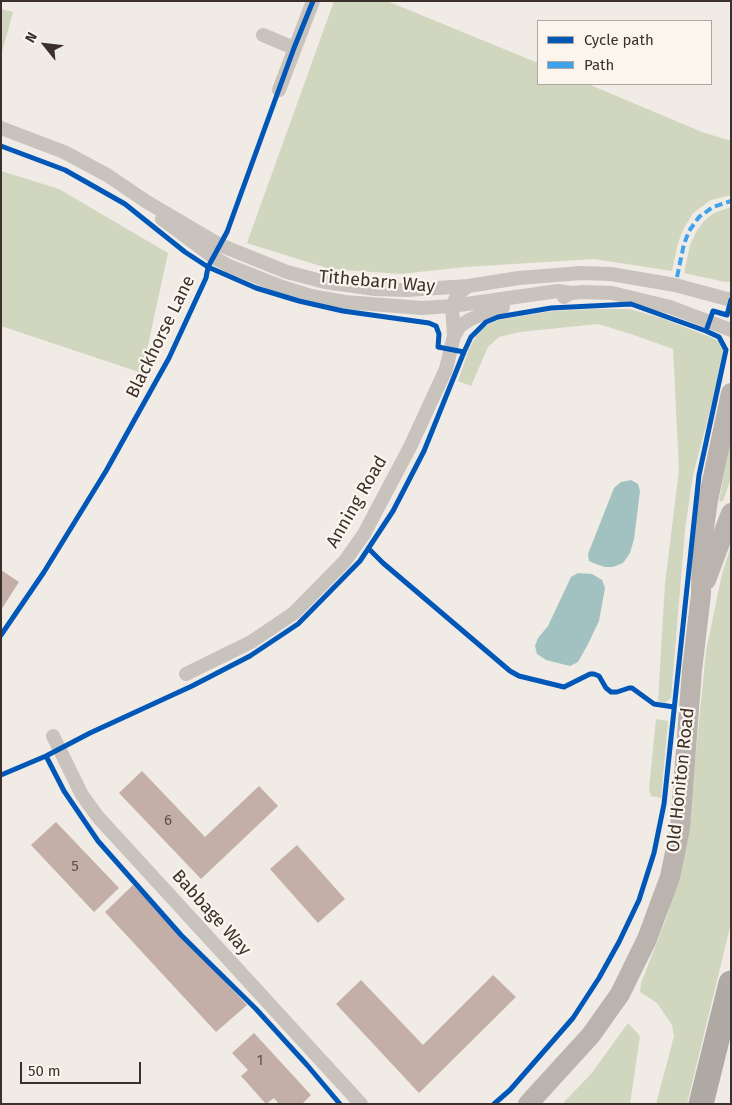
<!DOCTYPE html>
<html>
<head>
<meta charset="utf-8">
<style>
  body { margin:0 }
  #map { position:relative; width:732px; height:1105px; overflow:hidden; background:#f0ebe5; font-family:"Fira Sans",sans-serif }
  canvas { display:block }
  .frame { position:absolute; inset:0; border:2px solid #3b302b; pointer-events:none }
  .legend { position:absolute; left:537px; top:20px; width:175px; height:65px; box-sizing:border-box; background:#fbf5ee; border:1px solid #aea6a0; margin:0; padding:6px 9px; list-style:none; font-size:15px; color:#3b302b }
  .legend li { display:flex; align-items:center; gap:10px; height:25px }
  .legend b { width:25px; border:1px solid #aea6a0 }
  .north { position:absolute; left:20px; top:20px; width:50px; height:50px; -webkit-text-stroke:4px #fbf5ee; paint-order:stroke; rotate:299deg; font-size:14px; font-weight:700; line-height:20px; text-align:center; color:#3b302b }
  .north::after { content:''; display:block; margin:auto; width:18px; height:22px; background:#3b302b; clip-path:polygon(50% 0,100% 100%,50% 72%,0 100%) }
  .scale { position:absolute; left:20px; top:1062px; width:121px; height:22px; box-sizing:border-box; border:2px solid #3b302b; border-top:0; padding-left:6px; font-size:15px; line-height:18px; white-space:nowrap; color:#3b302b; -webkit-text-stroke:4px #fbf5ee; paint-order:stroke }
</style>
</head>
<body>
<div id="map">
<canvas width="732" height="1105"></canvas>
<div class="frame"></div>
<ul class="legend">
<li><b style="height:6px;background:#0057b8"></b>Cycle path</li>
<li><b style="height:6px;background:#3fa3eb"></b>Path</li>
</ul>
<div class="north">N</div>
<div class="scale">50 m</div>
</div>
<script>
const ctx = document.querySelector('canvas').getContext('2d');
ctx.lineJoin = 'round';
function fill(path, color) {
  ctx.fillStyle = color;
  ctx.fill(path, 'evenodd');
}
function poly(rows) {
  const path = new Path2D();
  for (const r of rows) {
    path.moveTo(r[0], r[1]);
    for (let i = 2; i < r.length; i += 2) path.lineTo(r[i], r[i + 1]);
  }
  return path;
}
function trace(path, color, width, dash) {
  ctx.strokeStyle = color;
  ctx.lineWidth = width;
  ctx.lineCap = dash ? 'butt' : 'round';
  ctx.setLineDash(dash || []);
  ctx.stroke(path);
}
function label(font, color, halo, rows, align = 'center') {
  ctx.font = font + ' "Fira Sans",sans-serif';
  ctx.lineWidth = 4.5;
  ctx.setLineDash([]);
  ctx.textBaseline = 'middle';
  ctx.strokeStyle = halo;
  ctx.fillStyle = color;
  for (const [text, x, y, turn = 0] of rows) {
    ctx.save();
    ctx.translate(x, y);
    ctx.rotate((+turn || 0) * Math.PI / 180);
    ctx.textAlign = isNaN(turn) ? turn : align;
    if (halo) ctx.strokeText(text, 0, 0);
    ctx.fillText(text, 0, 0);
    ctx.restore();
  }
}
fill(poly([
  [334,1,387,1,538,63,538,84,588,84,702,132,731,141,731,195,711,200,693,213,683,230,678,243,672,271,594,259,465,267,400,274,330,269,247,243],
  [1,9,13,12,1,56],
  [1,171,59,189,168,253,142,373,1,326],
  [731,207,731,282,725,282,684,273,690,245,696,232,705,220,714,213],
  [596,309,630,309,664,319,710,337,718,341,723,348,724,355,721,369,693,475,685,530,671,698,665,703,658,701,665,584,679,470,673,349,631,334,598,324,520,332,499,337,488,347,471,386,458,381,469,349,479,331,487,325,498,320,553,311],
  [731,438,731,478,723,501,719,501],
  [731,546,731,923,687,1104,656,1104,674,1036,672,1025,657,1003,640,992,641,983,666,919,679,874,689,822,706,651,722,574],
  [656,719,668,721,661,798,651,796,649,790],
  [628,1023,640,1036,630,1104,562,1104,591,1074]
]), '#d1d6bf');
fill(poly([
  [631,480,638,484,640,491,634,539,630,553,623,563,613,567,605,567,596,564,589,561,588,554,614,488,621,482],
  [578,573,592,574,602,580,605,588,599,621,587,646,578,662,570,666,546,660,537,654,535,646,538,638,548,626,571,577]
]), '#a1c2c1');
fill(poly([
  [1,570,19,582,1,610],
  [142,771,205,837,259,786,278,806,201,879,119,793],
  [56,822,119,888,94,912,31,845],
  [297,845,345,899,318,923,270,869],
  [133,885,247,1005,216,1032,105,912],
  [493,975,516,997,419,1093,336,1004,361,980,423,1045],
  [254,1033,311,1095,302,1104,279,1104,274,1098,266,1104,241,1076,248,1070,232,1053]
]), '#c3afa7');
trace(poly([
  [263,35,294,48],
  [279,90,313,1],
  [1,128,64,152,107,175,147,202,220,245,287,272,325,282,375,289,407,290,468,286,519,278,581,273,611,274,675,285,731,300],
  [162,219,213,257,229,266,282,287,311,296,345,302,422,308,452,306,558,291,571,293],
  [564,297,571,293,583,292,612,293,670,307,731,330],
  [454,336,460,326,469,320,493,309,503,307],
  [186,674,251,642,294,613,345,561,364,534,411,445,446,369,454,336,452,306,458,294,468,286],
  [53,736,82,795,98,817,361,1104]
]), '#c9c3be', 14);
trace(poly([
  [706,580,731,513],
  [528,1104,591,1035,620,994,647,939,670,877,680,828,692,670,701,594,702,542,708,500,731,393]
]), '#bab3ae', 20);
trace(poly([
  [701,1104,731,983]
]), '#afaaa4', 25);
trace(poly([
  [677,277,684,244,689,231,699,217,713,207,731,201]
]), '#3fa3eb', 4, [8, 4]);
trace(poly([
  [1,146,65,170,125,204,185,252,208,267,256,288,299,301,343,311,429,323,436,326,439,334,438,347,464,352,471,337,486,322,498,317,551,308,631,304,706,331],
  [369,549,383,563,510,671,519,676,564,687,590,674,594,674,599,676,606,688,611,692,617,692,629,688,632,688,654,704,674,707],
  [1,635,44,572,106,471,169,358,206,278,208,267,227,232,294,48,313,1],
  [46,756,64,791,98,841,181,935,256,1009,307,1065,340,1104],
  [1,775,46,756,90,733,192,686,250,656,298,624,360,561,393,511,424,451,464,352],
  [494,1104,510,1090,573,1018,599,978,619,942,639,900,654,853,664,804,699,475,726,350,719,337,706,331,713,311,727,315,731,300]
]), '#0057b8', 5);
label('15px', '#5d504a', null, [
  ["6",168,821],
  ["5",75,867],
  ["1",260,1061]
]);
label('18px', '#3b302b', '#fbf5ee', [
  ["Tithebarn Way",377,282,5],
  ["Blackhorse Lane",161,337,-64],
  ["Anning Road",357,502,-60],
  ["Old Honiton Road",681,780,-84],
  ["Babbage Way",211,913,48]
]);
</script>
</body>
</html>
